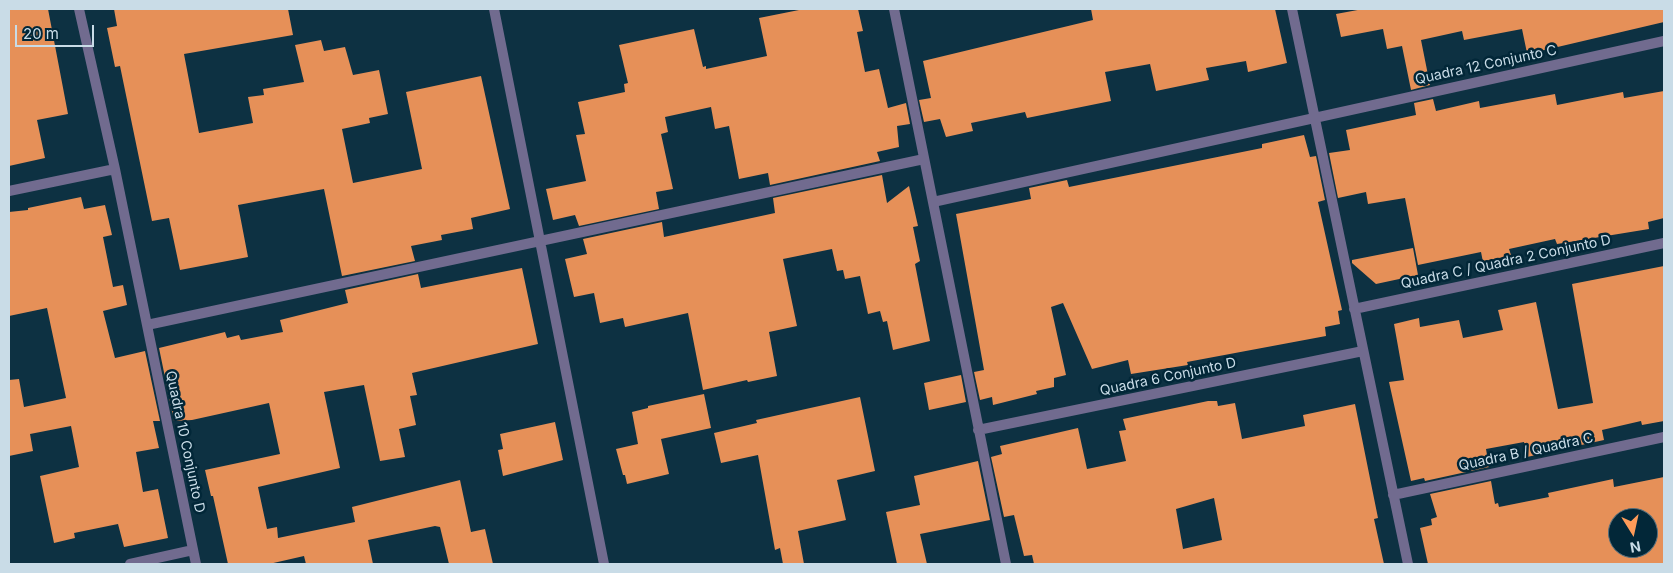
<!DOCTYPE html>
<html>
<head>
<meta charset="utf-8">
<style>
  body { margin:0 }
  #map { position:relative; width:1673px; height:573px; overflow:hidden; background:#0d3142; font-family:Inter,sans-serif }
  canvas { display:block }
  .frame { position:absolute; inset:0; border:10px solid #c9dce7; pointer-events:none }
  .north { position:absolute; left:1608px; top:508px; width:50px; height:50px; box-sizing:border-box; background:#022738; border:1px solid #526f7e; border-radius:50%; rotate:170deg; font-size:14px; font-weight:700; line-height:20px; text-align:center; color:#c9dce7 }
  .north::after { content:''; display:block; margin:auto; width:18px; height:22px; background:#fe9b59; clip-path:polygon(50% 0,100% 100%,50% 72%,0 100%) }
  .scale { position:absolute; left:15px; top:25px; width:79px; height:22px; box-sizing:border-box; border:2px solid #c9dce7; border-top:0; padding-left:6px; font-size:15px; line-height:18px; white-space:nowrap; color:#c9dce7; -webkit-text-stroke:4px #022738; paint-order:stroke }
</style>
</head>
<body>
<div id="map">
<canvas width="1673" height="573"></canvas>
<div class="frame"></div>
<div class="north">N</div>
<div class="scale">20 m</div>
</div>
<script>
const ctx = document.querySelector('canvas').getContext('2d');
ctx.lineJoin = 'round';
function fill(path, color) {
  ctx.fillStyle = color;
  ctx.fill(path, 'evenodd');
}
function poly(rows) {
  const path = new Path2D();
  for (const r of rows) {
    path.moveTo(r[0], r[1]);
    for (let i = 2; i < r.length; i += 2) path.lineTo(r[i], r[i + 1]);
  }
  return path;
}
function trace(path, color, width, dash) {
  ctx.strokeStyle = color;
  ctx.lineWidth = width;
  ctx.lineCap = dash ? 'butt' : 'round';
  ctx.setLineDash(dash || []);
  ctx.stroke(path);
}
function label(font, color, halo, rows, align = 'center') {
  ctx.font = font + ' Inter,sans-serif';
  ctx.lineWidth = 5;
  ctx.setLineDash([]);
  ctx.textBaseline = 'middle';
  ctx.strokeStyle = halo;
  ctx.fillStyle = color;
  for (const [text, x, y, turn = 0] of rows) {
    ctx.save();
    ctx.translate(x, y);
    ctx.rotate((+turn || 0) * Math.PI / 180);
    ctx.textAlign = isNaN(turn) ? turn : align;
    if (halo) ctx.strokeText(text, 0, 0);
    ctx.fillText(text, 0, 0);
    ctx.restore();
  }
}
fill(poly([
  [9,9,48,9,68,114,37,120,45,158,9,166],
  [114,9,288,9,293,35,184,54,199,133,253,123,248,97,264,95,263,89,304,82,295,45,321,40,324,51,345,47,353,75,379,70,388,114,369,118,370,123,342,129,353,183,422,169,406,92,481,76,510,209,471,218,473,229,441,235,442,240,411,246,415,261,342,276,324,189,238,205,248,257,180,270,169,218,152,221,120,66,115,67,107,28,117,26],
  [804,9,858,9,863,31,857,32,865,72,879,69,888,108,906,103,910,124,897,126,899,147,877,152,880,161,770,185,768,173,739,179,729,126,715,129,711,107,665,117,668,132,661,134,673,189,656,192,659,209,579,226,575,215,553,220,546,189,586,181,576,135,585,134,578,102,625,92,624,84,628,83,619,45,694,29,703,67,706,66,706,69,767,56,759,18],
  [1091,9,1275,9,1287,63,1248,72,1246,61,1206,68,1209,80,1156,91,1150,64,1105,72,1111,101,1027,118,1025,112,971,123,973,131,946,137,940,119,924,122,919,100,931,98,923,61,1093,20],
  [1363,9,1664,9,1664,22,1532,53,1527,53,1522,29,1464,40,1462,31,1421,40,1430,85,1411,90,1402,46,1387,49,1383,29,1341,37,1336,14],
  [1664,91,1664,218,1648,222,1649,229,1557,244,1555,239,1509,249,1511,255,1483,262,1481,252,1418,265,1405,198,1368,204,1366,192,1338,198,1329,153,1350,150,1346,130,1416,115,1414,103,1433,99,1436,111,1479,101,1480,108,1555,94,1557,105,1623,92,1624,98],
  [1304,135,1310,157,1316,156,1325,200,1318,202,1342,310,1338,311,1340,324,1325,327,1326,336,1187,362,1188,365,1131,374,1128,360,1092,369,1063,303,1051,307,1066,375,1054,378,1054,387,1036,391,1037,394,993,405,992,397,980,400,974,372,984,370,956,214,1031,199,1029,188,1067,180,1069,187,1262,148,1262,144],
  [882,175,887,203,909,186,918,226,913,227,920,261,915,264,930,341,893,350,887,321,883,322,880,311,868,314,860,276,845,279,843,270,837,271,832,249,783,259,797,326,769,332,777,376,748,382,747,380,703,390,688,313,625,327,623,318,600,323,594,293,574,297,565,259,587,254,583,239,662,222,664,237,775,213,773,198],
  [81,197,84,209,105,205,112,235,103,237,113,287,123,285,127,305,103,311,115,358,145,351,160,421,153,421,159,448,136,452,143,492,158,489,168,538,124,547,118,524,74,533,75,538,54,543,40,476,79,467,71,426,30,434,33,451,9,456,9,380,19,379,24,407,66,398,47,308,9,316,9,212,28,210,28,208],
  [1413,248,1418,275,1376,284,1352,263,1352,260],
  [1664,266,1664,421,1642,425,1641,421,1602,430,1604,440,1527,457,1524,442,1486,449,1489,467,1425,481,1424,478,1411,481,1389,382,1404,380,1394,324,1419,318,1420,327,1459,320,1463,338,1503,330,1498,310,1536,302,1558,409,1593,403,1572,284],
  [522,268,538,344,412,373,417,395,410,396,416,425,399,429,405,457,380,461,364,385,324,392,340,468,258,487,267,529,277,527,278,538,355,522,352,507,460,480,471,532,485,529,493,564,449,564,440,527,435,526,368,540,373,564,306,564,304,556,269,564,228,564,213,496,211,496,205,470,280,454,269,403,192,420,174,421,159,348,225,332,227,338,239,335,241,340,283,332,280,320,348,303,345,290,418,274,421,288],
  [961,375,966,402,929,410,924,383],
  [704,394,711,428,661,439,669,474,627,484,625,475,623,475,616,449,638,444,632,412,648,408,648,406],
  [860,397,875,471,837,480,846,520,798,531,804,564,783,564,780,548,775,550,758,455,721,463,714,433,757,423,756,420],
  [1208,401,1217,401,1218,406,1235,403,1242,439,1305,426,1303,415,1355,404,1378,518,1374,519,1384,564,1034,564,1032,555,1024,556,1014,515,1004,517,991,457,1002,454,1000,446,1078,428,1087,469,1126,461,1119,431,1126,430,1123,419],
  [1214,498,1222,540,1183,549,1176,509],
  [555,422,563,460,503,476,498,450,503,449,500,434],
  [978,461,990,520,920,534,927,564,897,564,886,512,920,505,914,476],
  [1664,477,1664,564,1428,564,1420,528,1432,525,1431,519,1437,517,1430,494,1491,481,1495,504,1498,503,1499,507,1549,497,1548,493,1613,479,1614,487],
  [1618,518,1648,518,1648,548,1618,548]
]), '#e69058');
trace(poly([
  [79,9,115,169,196,564],
  [494,9,604,564],
  [894,9,1006,564],
  [1292,9,1408,564],
  [9,191,115,169],
  [933,202,1664,41],
  [1354,309,1664,243],
  [147,325,924,159],
  [978,430,1363,351],
  [1393,495,1664,437],
  [130,564,193,550]
]), '#716b8f', 10);
label('14px', '#c9dce7', '#022738', [
  ["Quadra 12 Conjunto C",1486,65,-12],
  ["Quadra C / Quadra 2 Conjunto D",1506,262,-12],
  ["Quadra 6 Conjunto D",1168,377,-12],
  ["Quadra 10 Conjunto D",185,442,78],
  ["Quadra B / Quadra C",1526,452,-12]
]);
</script>
</body>
</html>
